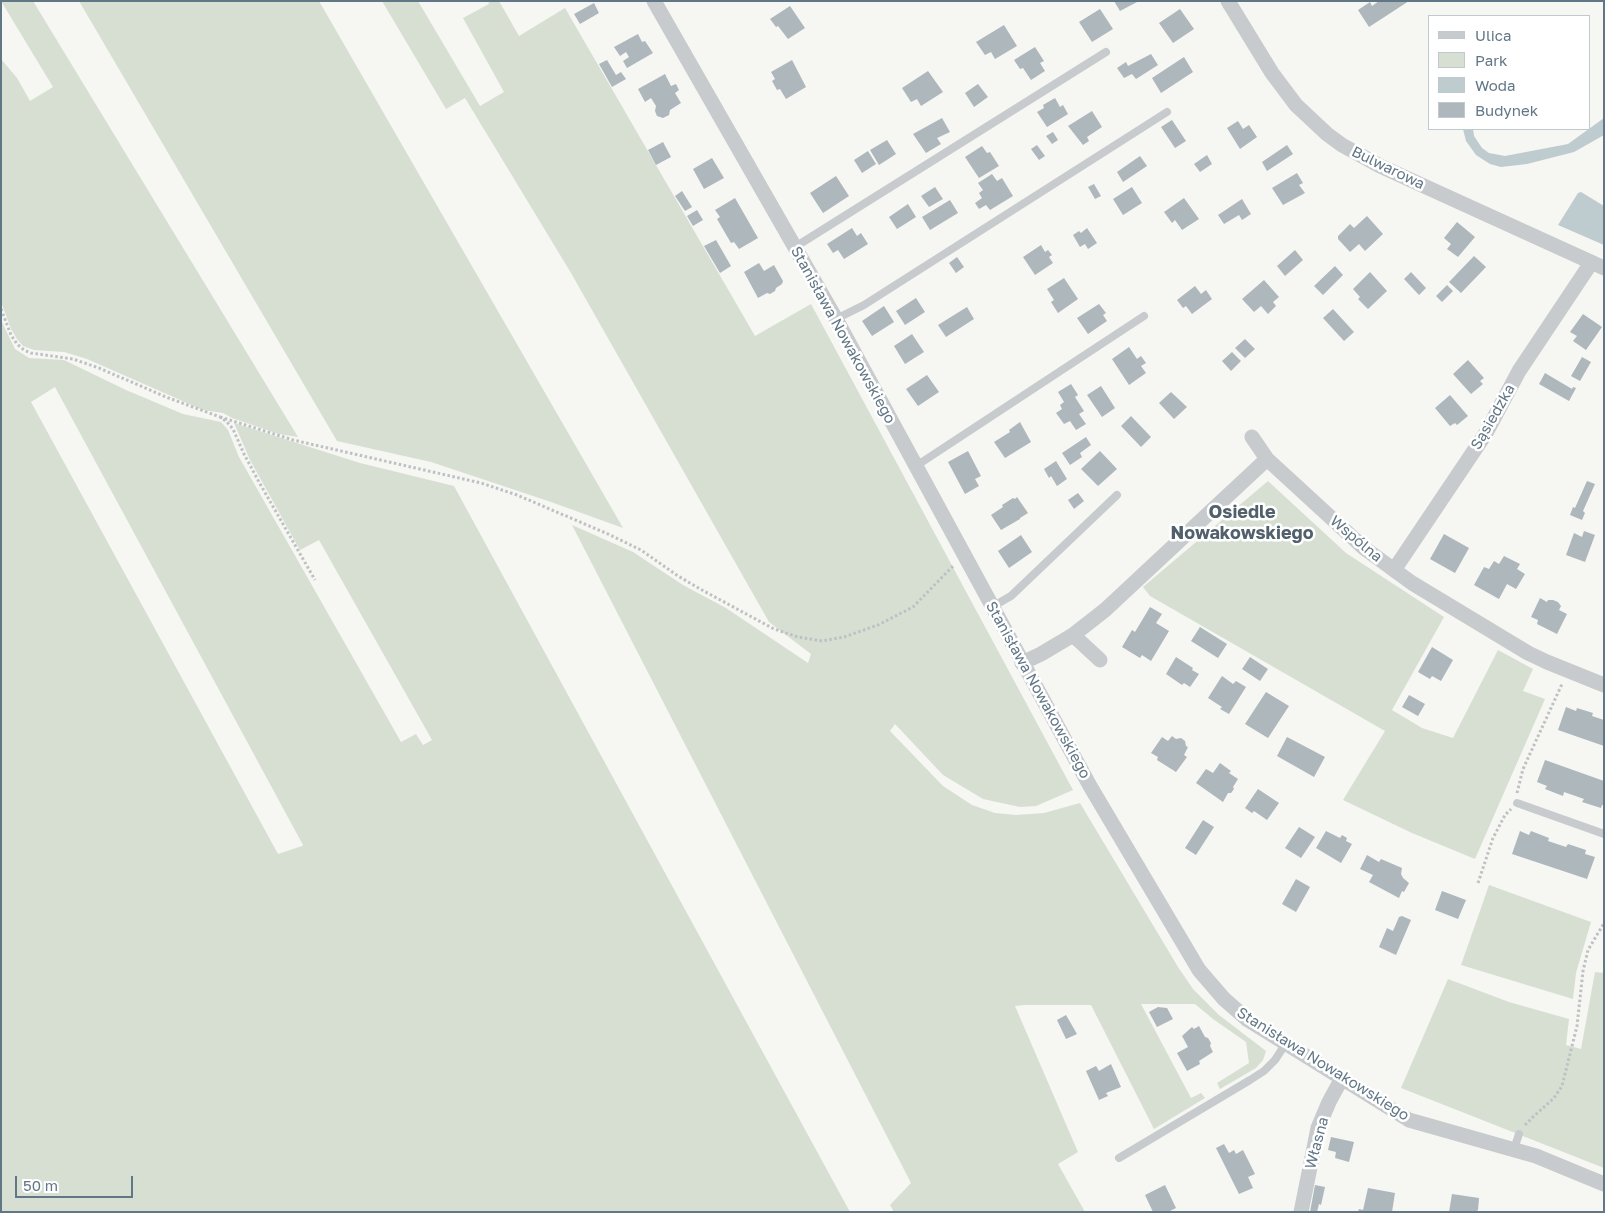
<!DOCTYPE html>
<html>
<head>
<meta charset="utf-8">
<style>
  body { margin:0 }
  #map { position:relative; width:1605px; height:1213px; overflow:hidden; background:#f6f6f2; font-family:"Golos Text",sans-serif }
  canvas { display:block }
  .frame { position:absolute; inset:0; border:2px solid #627786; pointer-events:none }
  .legend { position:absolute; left:1428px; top:15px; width:162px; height:115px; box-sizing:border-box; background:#fff; border:1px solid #c0c9cf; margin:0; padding:6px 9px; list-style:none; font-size:15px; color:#627786 }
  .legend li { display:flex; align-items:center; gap:10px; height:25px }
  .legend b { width:25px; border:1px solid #c0c9cf }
  .scale { position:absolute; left:15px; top:1176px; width:118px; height:22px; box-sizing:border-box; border:2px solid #627786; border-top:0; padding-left:6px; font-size:15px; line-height:18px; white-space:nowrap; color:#627786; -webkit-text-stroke:4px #fff; paint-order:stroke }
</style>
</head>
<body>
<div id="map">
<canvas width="1605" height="1213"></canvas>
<div class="frame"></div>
<ul class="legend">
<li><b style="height:6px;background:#c8cbce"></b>Ulica</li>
<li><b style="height:14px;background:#d7dfd3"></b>Park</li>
<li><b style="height:14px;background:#becbcf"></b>Woda</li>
<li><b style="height:14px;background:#aeb7bc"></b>Budynek</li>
</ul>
<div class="scale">50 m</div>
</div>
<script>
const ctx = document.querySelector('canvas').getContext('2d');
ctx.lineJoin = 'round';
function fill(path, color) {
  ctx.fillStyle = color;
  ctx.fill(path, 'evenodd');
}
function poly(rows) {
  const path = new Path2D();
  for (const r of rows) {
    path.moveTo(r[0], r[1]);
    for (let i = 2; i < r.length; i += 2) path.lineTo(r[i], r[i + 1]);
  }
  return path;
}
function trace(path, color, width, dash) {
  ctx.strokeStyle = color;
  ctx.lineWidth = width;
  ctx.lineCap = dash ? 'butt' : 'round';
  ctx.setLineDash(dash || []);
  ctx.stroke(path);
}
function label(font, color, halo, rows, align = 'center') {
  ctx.font = font + ' "Golos Text",sans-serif';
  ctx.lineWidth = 5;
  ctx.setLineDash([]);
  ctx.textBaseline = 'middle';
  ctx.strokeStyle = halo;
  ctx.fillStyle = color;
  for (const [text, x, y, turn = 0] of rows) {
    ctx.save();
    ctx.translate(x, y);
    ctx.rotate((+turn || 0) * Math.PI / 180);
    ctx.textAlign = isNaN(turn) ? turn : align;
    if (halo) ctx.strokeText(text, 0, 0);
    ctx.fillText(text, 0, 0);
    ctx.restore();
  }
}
fill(poly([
  [1,1,33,1,298,437,279,434,232,418,223,413,203,410,87,359,64,352,34,350,23,346,17,339,11,329,1,302,1,59,17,78,30,101,53,87],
  [79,1,319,1,623,528,551,502,431,462,337,441],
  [382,1,418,1,480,106,504,92,463,18,489,4,488,1,499,1,519,36,565,8,755,336,811,304,1073,790,1036,806,1020,807,983,799,943,775,895,724,890,731,943,786,972,805,995,813,1016,815,1044,813,1080,803,1178,967,1193,989,1219,1015,1266,1051,1263,1060,1256,1068,1220,1089,1217,1083,1249,1063,1246,1042,1213,1019,1195,1004,1141,1004,1191,1098,1201,1093,1205,1098,1154,1129,1091,1005,1024,1005,1015,1006,1078,1152,1058,1164,1085,1212,894,1212,890,1205,911,1183,572,525,633,552,683,585,726,608,808,663,811,654,769,622,571,273,465,98,446,109],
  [1,320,15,349,29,358,64,360,126,390,183,414,221,422,228,430,239,457,401,742,416,734,423,745,432,740,319,540,300,550,250,460,234,423,360,463,454,486,850,1212,1,1212],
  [55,387,303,845,302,846,278,854,31,402],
  [1268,481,1346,553,1444,617,1392,710,1422,728,1453,738,1498,650,1533,669,1523,691,1545,699,1475,859,1412,833,1343,800,1385,731,1150,596,1143,587],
  [1489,885,1591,922,1576,973,1573,999,1461,965],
  [1595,972,1604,973,1604,1168,1401,1088,1448,979,1509,1002,1569,1019,1566,1045,1581,1049]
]), '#d7dfd3');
fill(poly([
  [1604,118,1604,135,1574,152,1527,164,1501,167,1490,164,1476,155,1466,141,1463,129,1473,129,1474,136,1482,148,1489,153,1505,156,1568,144],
  [1581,192,1604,206,1604,245,1558,225,1578,193]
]), '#becbcf');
fill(poly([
  [1114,1,1139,1,1120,11],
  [1379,1,1409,1,1369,27,1358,10,1370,2,1372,6],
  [594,3,599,13,580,24,574,14],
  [790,6,805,28,788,39,778,26,776,27,770,19],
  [1100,9,1113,29,1092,42,1079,22],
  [1180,9,1194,29,1173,43,1159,23],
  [1004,25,1017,46,995,59,991,52,985,55,976,42],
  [638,34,642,42,645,41,653,53,627,68,623,61,629,57,626,52,620,56,614,47],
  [1035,47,1044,61,1040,63,1045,71,1031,80,1023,68,1020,69,1014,60],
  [1151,54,1158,65,1136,79,1132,74,1124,78,1117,68,1126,62,1128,66],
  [1184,57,1193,72,1161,93,1152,78],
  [607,60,616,75,621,72,626,79,612,87,599,64],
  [792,60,806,87,786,99,780,89,777,90,772,81,775,79,771,72],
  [928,71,943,92,921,106,917,99,911,102,902,88],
  [665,74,671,86,676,84,679,90,675,93,681,103,670,110,669,115,663,118,657,116,655,111,656,106,651,98,645,102,638,89],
  [978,84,988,97,974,107,965,93],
  [1055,98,1060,107,1063,105,1068,114,1047,127,1037,112,1044,108,1043,105],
  [1092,111,1102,127,1087,137,1089,141,1083,145,1068,126],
  [942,118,950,132,937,138,941,144,926,153,913,134],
  [1172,120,1186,141,1175,148,1161,127],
  [1238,121,1243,129,1249,125,1257,137,1240,149,1227,128],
  [1053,132,1058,140,1052,144,1046,136],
  [887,140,896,154,879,165,870,150],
  [663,142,671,157,656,165,648,150],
  [1037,145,1045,156,1039,160,1031,149],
  [1287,145,1293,154,1267,171,1262,162],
  [982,146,987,153,990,152,999,166,979,178,965,157],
  [868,151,876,164,862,173,854,160],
  [1207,155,1212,164,1200,172,1194,164],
  [1140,156,1147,166,1123,182,1117,172],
  [712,158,724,178,704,189,693,169],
  [1297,173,1303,183,1299,185,1305,193,1283,205,1272,188],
  [992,174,997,181,1002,178,1013,196,990,210,986,205,979,209,975,203,982,198,979,193,983,190,978,183],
  [836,176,849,196,823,213,810,193],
  [1094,184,1101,196,1095,199,1088,187],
  [935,187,943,199,929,207,921,196],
  [1132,187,1142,203,1123,215,1113,199],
  [682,191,692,207,685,211,675,196],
  [735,198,758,238,739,249,734,242,731,243,717,219,720,217,715,210],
  [1184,198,1199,219,1182,230,1175,220,1172,223,1164,212],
  [1242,199,1251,214,1242,220,1239,215,1224,224,1218,215],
  [950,200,958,213,930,230,922,217],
  [908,204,916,217,897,229,889,217],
  [697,210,703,220,693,226,687,216],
  [1367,216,1383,234,1365,251,1359,244,1350,252,1338,239,1338,236,1350,224,1354,228],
  [1457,222,1475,237,1458,257,1447,249,1451,244,1444,238],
  [852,228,857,236,861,233,868,244,844,259,838,250,833,253,827,244],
  [1087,228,1097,243,1088,249,1085,244,1080,247,1073,235,1079,231,1081,233],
  [716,240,731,266,720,273,704,246],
  [1041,245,1045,252,1048,250,1052,255,1049,257,1053,263,1035,275,1023,257],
  [1295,250,1303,260,1285,276,1277,266],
  [1474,256,1486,267,1461,293,1449,282],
  [957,257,964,267,956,273,949,263],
  [759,263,764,271,774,265,783,281,782,284,776,288,775,291,770,294,767,293,758,298,744,272],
  [1335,266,1343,275,1323,295,1314,286],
  [1370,272,1387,291,1368,309,1358,299,1360,297,1353,289],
  [1411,272,1426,288,1419,295,1404,279],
  [1064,278,1078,299,1058,313,1051,302,1054,300,1047,289],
  [1264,280,1279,297,1273,302,1276,306,1268,314,1261,306,1254,312,1242,299],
  [1447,285,1453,291,1442,302,1436,296],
  [1195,286,1201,294,1206,290,1212,299,1192,314,1186,306,1183,308,1177,300],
  [916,298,925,312,905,325,896,311],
  [1099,304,1106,313,1103,315,1107,321,1088,334,1077,318],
  [884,306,894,322,872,336,862,321],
  [967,307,974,319,946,337,938,325],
  [1333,309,1354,332,1344,341,1323,318],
  [1583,314,1602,327,1586,350,1573,341,1577,336,1570,332],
  [912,334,924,352,905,364,894,346],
  [1245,339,1255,349,1245,358,1235,348],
  [1129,347,1137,359,1141,356,1146,363,1141,366,1146,373,1129,385,1112,359],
  [1232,352,1241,361,1231,371,1222,361],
  [1582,357,1591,362,1580,381,1571,376],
  [1468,360,1484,378,1480,381,1483,384,1471,394,1453,374],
  [1545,373,1572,389,1573,387,1576,388,1569,401,1539,384],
  [927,375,939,392,918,406,906,389],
  [1071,384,1078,395,1075,397,1084,411,1079,414,1086,424,1076,430,1070,421,1064,424,1056,413,1062,409,1060,405,1064,402,1058,392],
  [1101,386,1115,408,1102,417,1087,395],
  [1171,392,1187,407,1174,419,1159,403],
  [1450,395,1468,416,1457,425,1455,423,1450,426,1435,408],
  [1131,416,1151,437,1141,447,1121,426],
  [1020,422,1031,442,1005,458,994,442,1010,432,1009,430],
  [1086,437,1091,445,1080,453,1082,457,1070,465,1062,453],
  [968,451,981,476,975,479,979,486,965,494,948,462],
  [1100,451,1117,469,1098,486,1081,469],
  [1056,461,1067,479,1057,486,1051,476,1049,478,1044,469],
  [1587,481,1595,484,1583,511,1585,513,1582,520,1570,515,1573,507,1575,508],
  [1078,493,1084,501,1074,509,1068,500],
  [1017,497,1028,513,1020,518,1020,519,1001,530,991,515,1003,507,1002,505,1013,498,1015,499],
  [1584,531,1595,535,1585,562,1566,555,1574,533,1582,537],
  [1444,534,1469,548,1455,573,1430,559],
  [1021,535,1032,552,1009,568,998,551],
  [1504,556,1520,564,1517,569,1525,574,1516,589,1507,584,1499,599,1474,585,1484,567,1489,569,1494,561,1499,564],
  [1540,598,1547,602,1548,600,1553,600,1558,602,1561,606,1559,610,1567,614,1557,634,1537,624,1538,620,1531,617],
  [1150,607,1162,614,1156,623,1169,631,1151,661,1142,655,1140,658,1122,647,1132,630,1135,632],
  [1200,627,1227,644,1218,658,1191,641],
  [1432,647,1453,660,1441,681,1432,676,1430,679,1418,672],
  [1176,657,1193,668,1192,670,1199,674,1190,687,1184,683,1182,685,1166,674],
  [1250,657,1268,669,1260,681,1242,669],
  [1222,676,1233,684,1236,681,1246,687,1229,714,1220,709,1222,707,1208,698],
  [1266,692,1289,706,1268,738,1245,724],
  [1409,695,1425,704,1418,716,1402,707],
  [1566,707,1576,711,1577,708,1593,713,1592,716,1604,720,1604,746,1558,730],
  [1172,736,1176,739,1181,738,1185,741,1186,746,1188,747,1184,755,1187,757,1176,772,1157,760,1158,757,1151,753,1162,737,1168,741],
  [1287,737,1325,757,1314,777,1277,756],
  [1545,760,1604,781,1604,805,1602,805,1601,808,1582,802,1584,799,1564,792,1563,796,1545,789,1547,786,1537,782],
  [1220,763,1231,771,1229,773,1238,779,1233,787,1234,789,1231,793,1228,793,1223,802,1196,783,1206,769,1213,773],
  [1258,789,1279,803,1267,820,1254,811,1252,813,1245,808],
  [1203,820,1214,827,1196,855,1185,848],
  [1299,827,1315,837,1301,858,1285,848],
  [1326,831,1340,838,1342,835,1347,838,1346,841,1352,844,1341,863,1316,848],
  [1520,831,1529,835,1531,831,1549,838,1548,841,1566,847,1568,844,1586,850,1585,854,1595,857,1587,879,1512,854],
  [1367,855,1379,862,1381,859,1402,868,1401,874,1403,878,1409,883,1404,892,1402,891,1399,898,1369,882,1373,875,1360,869],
  [1296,879,1310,887,1296,912,1282,904],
  [1442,891,1466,900,1458,919,1435,910],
  [1402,916,1411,920,1396,955,1379,947,1387,928,1393,931,1399,917],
  [1158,1007,1167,1008,1173,1019,1157,1027,1149,1012],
  [1066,1015,1077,1034,1066,1039,1057,1020],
  [1199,1026,1205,1037,1208,1038,1211,1043,1210,1046,1213,1052,1199,1061,1200,1064,1187,1071,1177,1053,1188,1047,1182,1036,1192,1027,1194,1029],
  [1111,1064,1121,1087,1106,1093,1108,1096,1099,1100,1086,1071,1096,1066,1099,1071],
  [1331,1137,1354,1142,1349,1162,1335,1158,1336,1152,1328,1150],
  [1224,1144,1229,1153,1234,1150,1236,1154,1243,1150,1255,1174,1248,1177,1253,1188,1239,1194,1216,1148],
  [1165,1185,1176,1208,1168,1212,1153,1212,1145,1195],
  [1315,1185,1325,1187,1321,1205,1319,1204,1317,1212,1310,1212],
  [1368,1188,1395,1193,1392,1212,1358,1212,1359,1209,1363,1210],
  [1452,1194,1479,1198,1478,1210,1476,1212,1449,1212]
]), '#aeb7bc');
trace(poly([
  [1,309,11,335,17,344,24,350,31,353,73,359,99,368,166,397,220,417,227,422,233,429,244,454,259,482,315,580],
  [220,417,293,440,481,483,517,495,608,534,641,550,678,576,702,590,774,629,798,637,822,641,844,637,878,625,913,607,954,565],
  [1517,793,1523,769,1562,684],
  [1478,883,1493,838,1505,815,1511,809],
  [1525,1125,1534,1116,1554,1098,1562,1086,1577,1026,1583,971,1588,950,1604,923]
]), '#bec1c3', 3, [2.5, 2.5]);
trace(poly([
  [795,247,1106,52],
  [836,319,864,305,1167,112],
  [916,466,1144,316],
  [992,607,1011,596,1117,495],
  [1517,803,1604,834],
  [1514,1149,1519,1134],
  [1119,1158,1250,1080,1264,1071,1275,1060,1286,1043]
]), '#c8cbce', 8);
trace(poly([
  [654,1,836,319,1090,786,1199,970,1224,999,1248,1020,1409,1120,1536,1156,1604,1184],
  [1228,1,1272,73,1296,105,1327,134,1342,145,1380,166,1604,268],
  [1252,437,1267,459],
  [1394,570,1486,433,1519,371,1591,263],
  [1073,635,1100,660],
  [1022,663,1041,654,1073,635,1105,610,1267,459,1364,548,1412,583,1528,653,1547,662,1604,685],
  [1301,1212,1318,1128,1329,1102,1342,1078]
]), '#c8cbce', 15);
label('15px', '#627786', '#fff', [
  ["Bulwarowa",1388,168,26],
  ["Stanisława Nowakowskiego",843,335,61],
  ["Sąsiedzka",1493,417,-60],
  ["Wspólna",1356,539,40],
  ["Stanisława Nowakowskiego",1038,690,61],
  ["Stanisława Nowakowskiego",1323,1064,32],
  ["Własna",1317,1143,-75]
]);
label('bold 18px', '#51606b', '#fff', [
  ["Osiedle",1242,512],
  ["Nowakowskiego",1242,533]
]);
</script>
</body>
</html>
